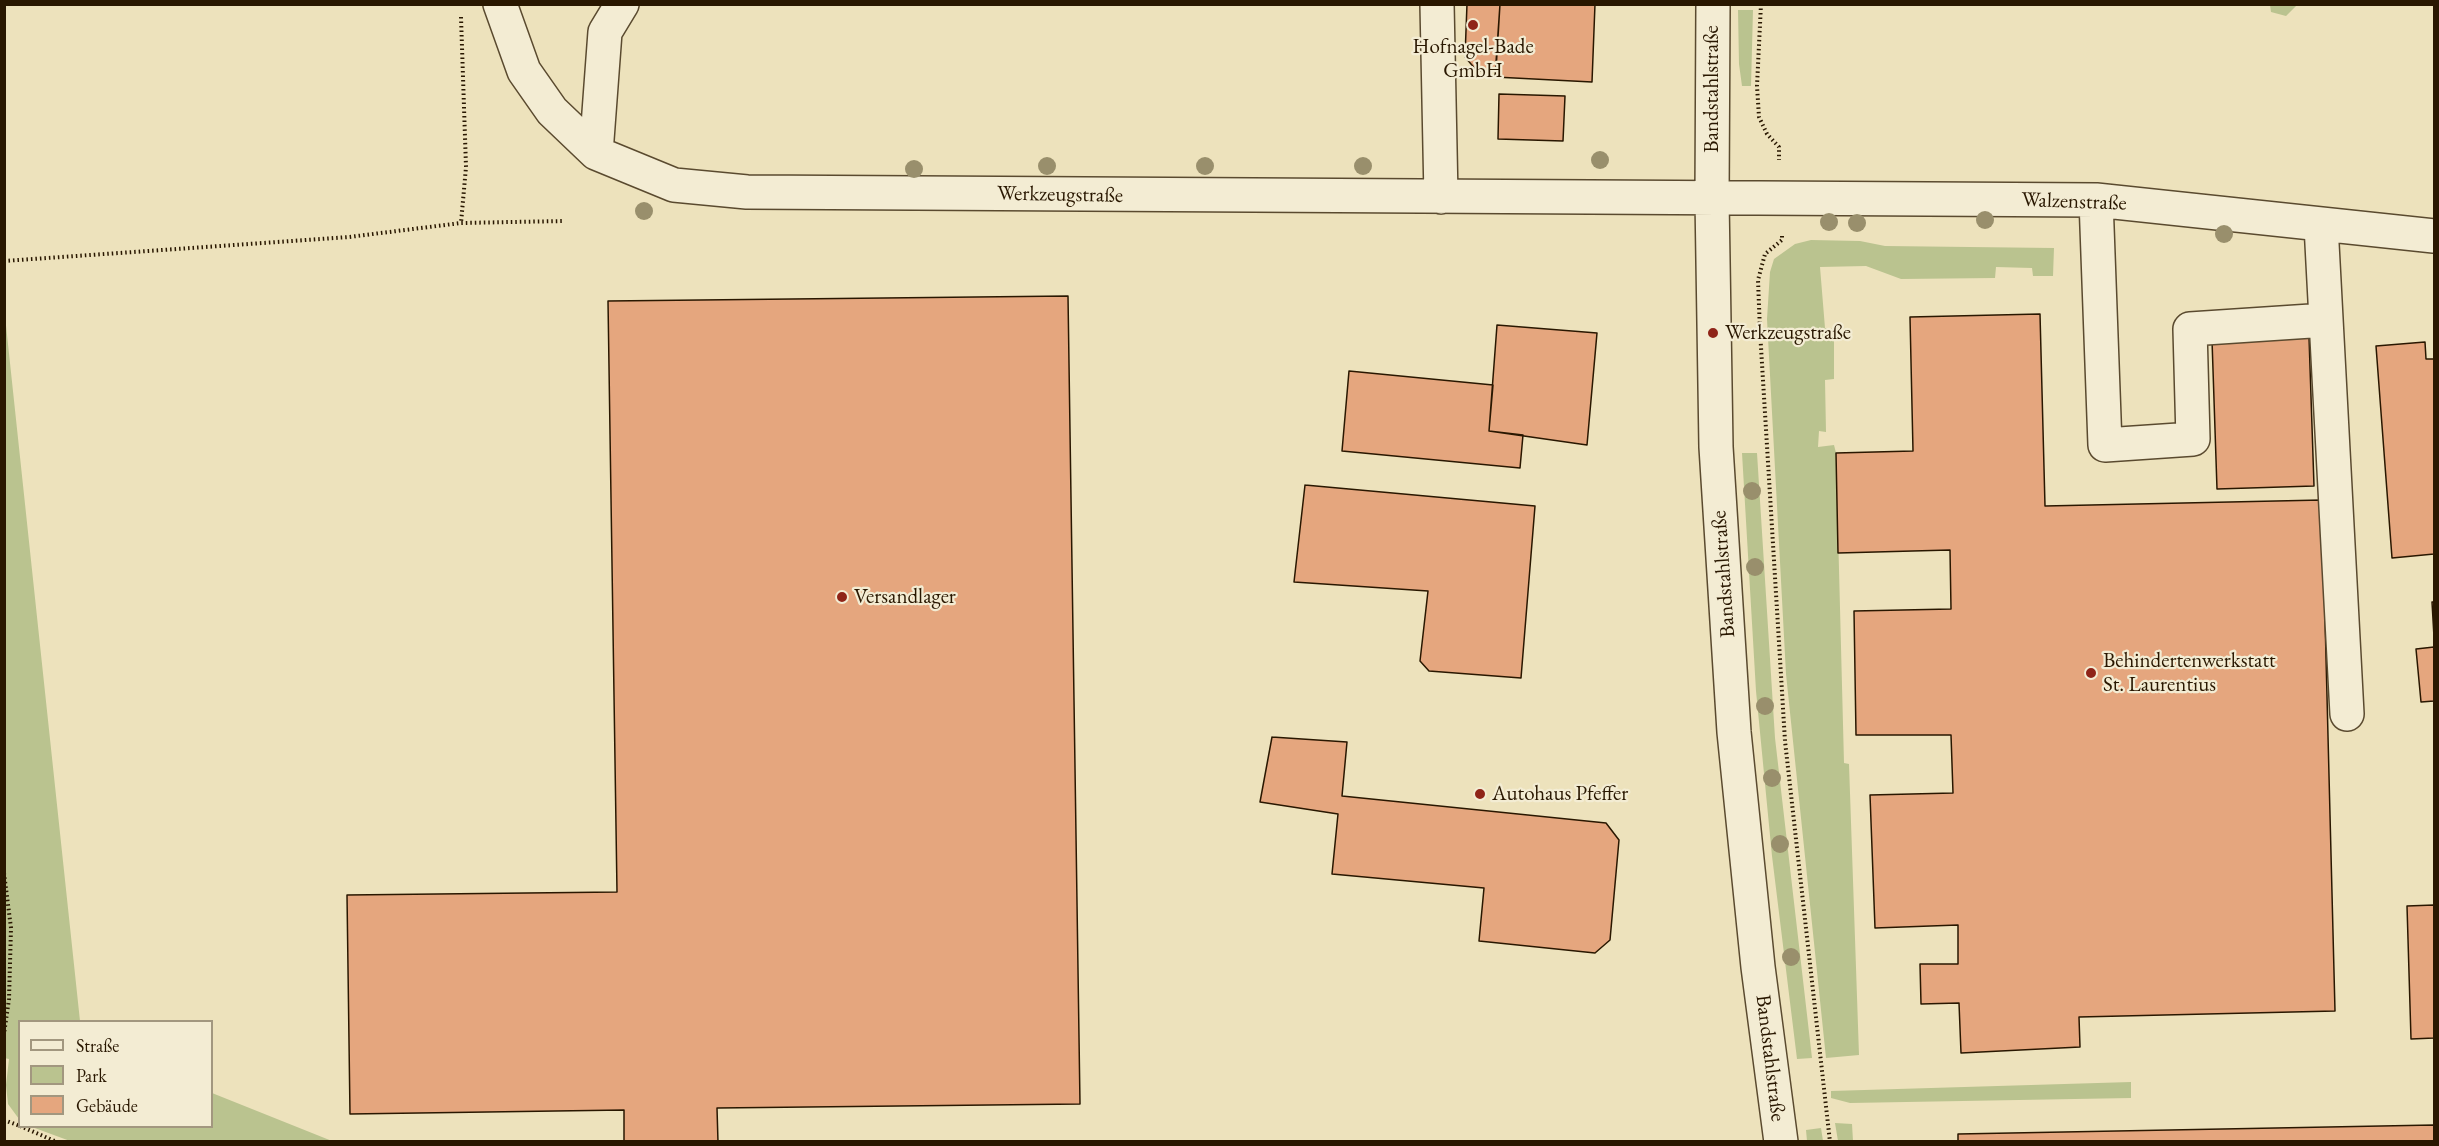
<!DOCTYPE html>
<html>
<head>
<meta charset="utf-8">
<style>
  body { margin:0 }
  #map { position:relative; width:2439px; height:1146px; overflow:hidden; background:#ede2bc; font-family:"EB Garamond",serif }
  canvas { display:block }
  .frame { position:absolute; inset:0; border:6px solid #291700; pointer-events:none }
  .legend { position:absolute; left:18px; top:1020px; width:195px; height:108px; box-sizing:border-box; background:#f3ecd3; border:2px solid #a2977f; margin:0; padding:8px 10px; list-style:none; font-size:18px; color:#291700 }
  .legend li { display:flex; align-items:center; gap:12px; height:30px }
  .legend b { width:30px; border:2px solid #a2977f }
</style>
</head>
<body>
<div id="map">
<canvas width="2439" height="1146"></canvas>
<div class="frame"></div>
<ul class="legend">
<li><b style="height:8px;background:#f3ecd3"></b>Straße</li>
<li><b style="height:16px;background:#bac38f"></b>Park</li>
<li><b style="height:16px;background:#e5a67e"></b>Gebäude</li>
</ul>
</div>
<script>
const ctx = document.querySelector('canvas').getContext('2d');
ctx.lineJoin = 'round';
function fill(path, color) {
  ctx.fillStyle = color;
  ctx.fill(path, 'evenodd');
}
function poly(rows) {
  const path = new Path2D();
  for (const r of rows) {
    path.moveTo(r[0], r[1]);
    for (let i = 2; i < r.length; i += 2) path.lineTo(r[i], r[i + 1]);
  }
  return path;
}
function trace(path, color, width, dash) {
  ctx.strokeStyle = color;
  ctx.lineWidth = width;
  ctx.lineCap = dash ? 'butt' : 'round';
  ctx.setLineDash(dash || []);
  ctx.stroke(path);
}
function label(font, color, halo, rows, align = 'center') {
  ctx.font = font + ' "EB Garamond",serif';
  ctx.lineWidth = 4.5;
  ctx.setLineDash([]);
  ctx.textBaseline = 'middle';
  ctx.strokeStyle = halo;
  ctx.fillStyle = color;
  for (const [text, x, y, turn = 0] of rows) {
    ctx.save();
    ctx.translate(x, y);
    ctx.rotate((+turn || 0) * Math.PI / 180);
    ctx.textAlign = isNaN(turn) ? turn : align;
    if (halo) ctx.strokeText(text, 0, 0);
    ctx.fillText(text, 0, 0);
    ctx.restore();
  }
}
fill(poly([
  [2270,5,2270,4,2297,5,2286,16,2271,12],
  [1738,10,1753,10,1751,86,1742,86,1739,64],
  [1811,240,1860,241,1885,246,2054,248,2053,276,2033,276,2032,268,1996,267,1995,278,1901,279,1866,266,1820,267,1825,328,1834,329,1834,379,1825,380,1826,432,1819,431,1818,447,1834,445,1836,453,1844,763,1849,764,1859,1055,1826,1058,1786,674,1767,319,1770,272,1774,259,1795,244],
  [5,316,80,1021,20,1022,19,1119,8,1104,6,1085,9,1059,4,1058],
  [1742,453,1757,453,1775,738,1812,1058,1797,1059,1772,856,1756,691],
  [2131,1082,2131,1098,1850,1103,1831,1098,1831,1091],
  [212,1093,332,1141,70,1141,32,1127,212,1126],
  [1835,1123,1852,1124,1853,1141,1838,1141],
  [1821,1128,1823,1141,1807,1141,1806,1130]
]), '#bac38f');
const building = poly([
  [1467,4,1500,4,1496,70,1477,71,1465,57,1467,4],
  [1500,4,1595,4,1592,82,1495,77,1500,4],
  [1499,94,1565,96,1563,141,1498,139,1499,94],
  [1068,296,1080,1104,717,1108,718,1142,624,1142,624,1110,350,1114,347,895,617,892,608,301,1068,296],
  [2040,314,2045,506,2322,500,2335,1011,2079,1017,2080,1047,1961,1053,1959,1003,1921,1004,1920,964,1958,964,1958,925,1875,928,1870,795,1953,793,1951,735,1856,735,1854,611,1951,609,1950,550,1838,553,1836,453,1913,451,1910,317,2040,314],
  [1497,325,1597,333,1587,445,1489,431,1497,325],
  [2309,337,2314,486,2217,489,2212,340,2309,337],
  [2425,342,2426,359,2434,359,2434,554,2392,558,2376,346,2425,342],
  [1349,371,1493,385,1489,431,1523,435,1520,468,1342,451,1349,371],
  [1305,485,1535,506,1521,678,1429,671,1420,661,1428,591,1294,582,1305,485],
  [2432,602,2434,602,2434,637,2432,602],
  [2434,647,2434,701,2421,702,2416,649,2434,647],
  [1272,737,1347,742,1342,796,1606,823,1619,840,1610,940,1595,953,1479,941,1484,888,1332,874,1338,814,1260,802,1272,737],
  [2434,905,2434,1038,2411,1039,2407,906,2434,905],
  [2434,1125,2434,1142,1958,1142,1958,1134,2434,1125]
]);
fill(building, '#e5a67e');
trace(building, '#291700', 1.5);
const minor = poly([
  [500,4,524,71,552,111,596,153,674,185,747,192,2096,200,2434,236],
  [1437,4,1441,197],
  [1713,4,1712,199,1716,447,1734,732,1758,967,1781,1142],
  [596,153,605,32,622,4],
  [2096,200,2105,445,2193,439,2190,329,2326,320],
  [2321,225,2347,714]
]);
trace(minor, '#5a4a2f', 36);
trace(poly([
  [1761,4,1757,86,1759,117,1767,134,1779,147,1779,160],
  [461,17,466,167,461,223],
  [1782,236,1782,240,1765,254,1758,280,1760,331,1785,741,1830,1142],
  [4,261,349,237,461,223,564,221],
  [4,873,11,928,9,999,4,1034],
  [4,1120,20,1126],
  [20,1126,57,1142]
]), '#291700', 4, [1.5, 3]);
trace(minor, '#f3ecd3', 33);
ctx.fillStyle = '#998f6c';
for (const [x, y] of [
  [1600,160],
  [1047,166],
  [1205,166],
  [1363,166],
  [914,169],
  [644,211],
  [1985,220],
  [1829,222],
  [1857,223],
  [2224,234],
  [1752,491],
  [1755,567],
  [1765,706],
  [1772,778],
  [1780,844],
  [1791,957]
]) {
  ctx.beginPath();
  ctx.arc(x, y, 9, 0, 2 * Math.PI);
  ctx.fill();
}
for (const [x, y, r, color] of [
  [1473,25,6,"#8f2418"],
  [1713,333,6,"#8f2418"],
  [842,597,6,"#8f2418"],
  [2091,673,6,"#8f2418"],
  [1480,794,6,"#8f2418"]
]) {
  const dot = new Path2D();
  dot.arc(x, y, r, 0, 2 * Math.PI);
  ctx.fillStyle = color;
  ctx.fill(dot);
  trace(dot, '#f3ecd3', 2);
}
label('21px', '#291700', '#f3ecd3', [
  ["Hofnagel-Bade",1473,47,"center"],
  ["GmbH",1473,71,"center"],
  ["Werkzeugstraße",1725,333],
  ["Versandlager",854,597],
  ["Behindertenwerkstatt",2103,661],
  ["St. Laurentius",2103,685],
  ["Autohaus Pfeffer",1492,794]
], 'left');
label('21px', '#291700', '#f3ecd3', [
  ["Bandstahlstraße",1712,89,-90],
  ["Werkzeugstraße",1060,195,1],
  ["Walzenstraße",2074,202,2],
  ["Bandstahlstraße",1724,574,-94],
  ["Bandstahlstraße",1770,1058,83]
]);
</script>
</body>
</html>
